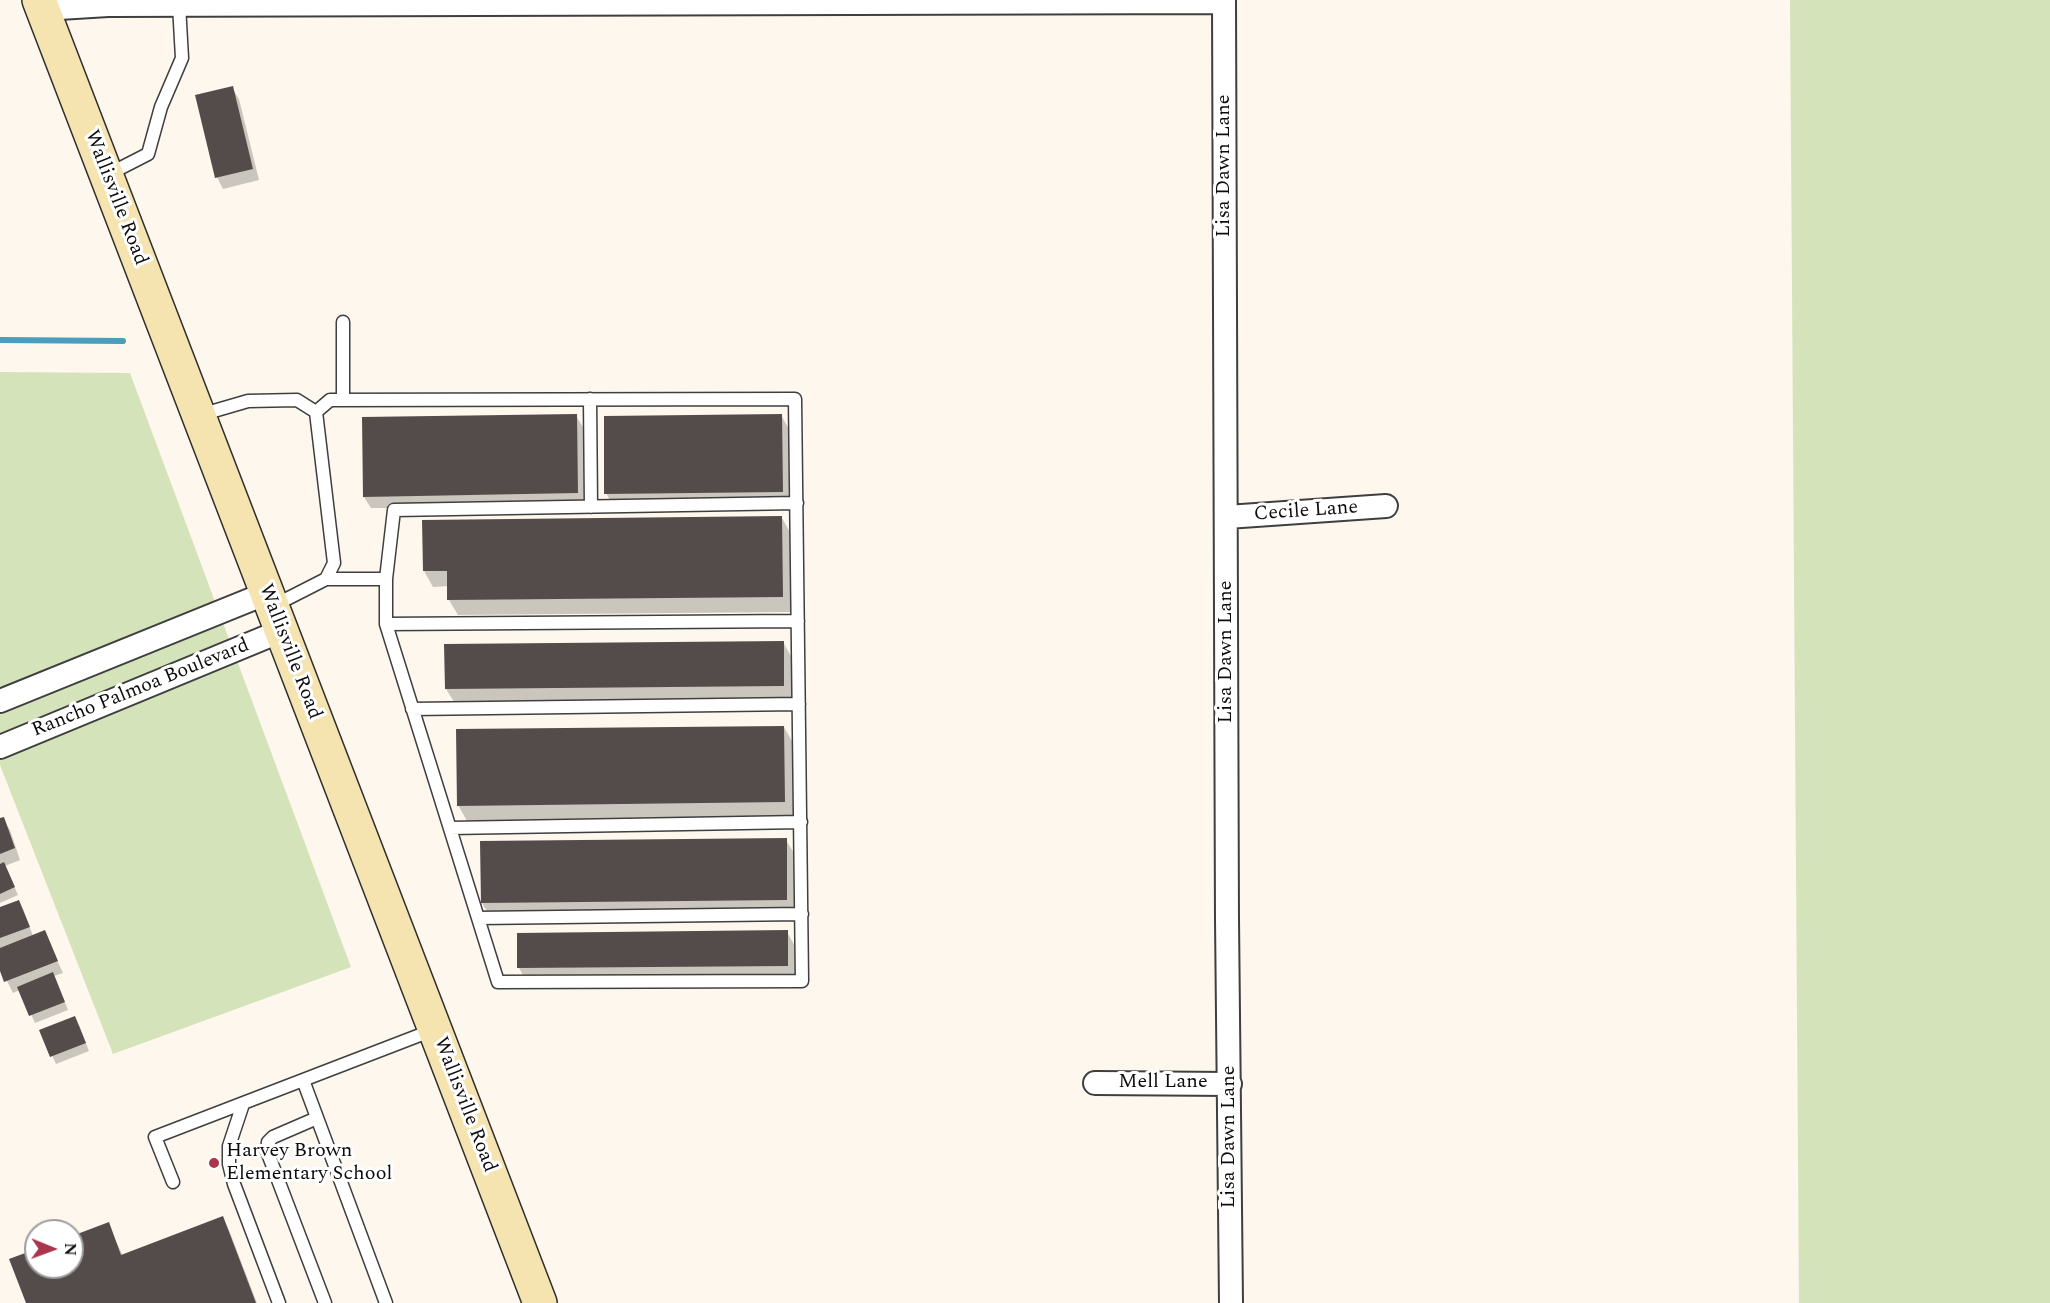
<!DOCTYPE html>
<html>
<head>
<meta charset="utf-8">
<style>
  body { margin:0 }
  #map { position:relative; width:2050px; height:1303px; overflow:hidden; background:#fdf7ed; font-family:Spectral,serif }
  canvas { display:block }
  .north { position:absolute; left:24px; top:1219px; width:60px; height:60px; box-sizing:border-box; background:#fff; border:2px solid #9e9e9e; border-radius:50%; rotate:91deg; font-size:16px; font-weight:700; line-height:24px; text-align:center; color:#0c0c0c }
  .north::after { content:''; display:block; margin:auto; width:21px; height:27px; background:#aa354c; clip-path:polygon(50% 0,100% 100%,50% 72%,0 100%) }
</style>
</head>
<body>
<div id="map">
<canvas width="2050" height="1303"></canvas>
<div class="north">N</div>
</div>
<script>
const ctx = document.querySelector('canvas').getContext('2d');
ctx.lineJoin = 'round';
function fill(path, color) {
  ctx.fillStyle = color;
  ctx.fill(path, 'evenodd');
}
function poly(rows) {
  const path = new Path2D();
  for (const r of rows) {
    path.moveTo(r[0], r[1]);
    for (let i = 2; i < r.length; i += 2) path.lineTo(r[i], r[i + 1]);
  }
  return path;
}
function trace(path, color, width, dash) {
  ctx.strokeStyle = color;
  ctx.lineWidth = width;
  ctx.lineCap = dash ? 'butt' : 'round';
  ctx.setLineDash(dash || []);
  ctx.stroke(path);
}
function label(font, color, halo, rows, align = 'center') {
  ctx.font = font + ' Spectral,serif';
  ctx.lineWidth = 6;
  ctx.setLineDash([]);
  ctx.textBaseline = 'middle';
  ctx.strokeStyle = halo;
  ctx.fillStyle = color;
  for (const [text, x, y, turn = 0] of rows) {
    ctx.save();
    ctx.translate(x, y);
    ctx.rotate((+turn || 0) * Math.PI / 180);
    ctx.textAlign = isNaN(turn) ? turn : align;
    if (halo) ctx.strokeText(text, 0, 0);
    ctx.fillText(text, 0, 0);
    ctx.restore();
  }
}
fill(poly([
  [1790,0,2050,0,2050,1303,1799,1303],
  [0,372,130,373,351,967,113,1054,0,765]
]), '#d5e3bb');
fill(poly([
  [232,88,239,99,259,180,223,189,217,177],
  [781,415,790,431,791,507,615,509,606,493],
  [576,416,586,432,586,509,404,511,399,503,399,508,371,508,364,497],
  [782,518,791,534,791,612,458,615,449,600,449,586,433,587,424,571],
  [783,642,792,658,793,702,456,705,446,689,446,646],
  [784,727,793,743,794,818,467,821,458,805],
  [3,819,10,830,20,860,5,866,18,895,0,903,0,820],
  [786,840,795,855,796,916,491,919,482,903],
  [0,909,23,909,33,936,44,932,63,973,54,976,68,1010,35,1023,20,990,13,993,0,967],
  [787,932,796,948,796,981,528,984,519,968,519,934],
  [79,1025,89,1051,56,1064,41,1031],
  [223,1218,229,1230,257,1303,28,1303,36,1251,36,1267,72,1267,72,1237,108,1224,123,1256]
]), '#0003');
trace(poly([
  [0,340,123,341]
]), '#489ebc', 6);
fill(poly([
  [233,86,253,169,215,178,195,95],
  [577,414,578,493,363,497,362,417],
  [782,414,783,492,604,494,604,416],
  [782,516,783,597,447,600,447,571,423,571,422,520],
  [784,641,784,686,445,689,444,644],
  [784,726,785,802,457,806,456,729],
  [4,817,15,848,0,854,0,818],
  [787,838,787,900,481,903,480,841],
  [4,862,15,887,0,894,0,864],
  [19,900,30,927,0,938,0,907],
  [45,930,58,961,4,982,0,971,0,948],
  [788,930,788,966,517,968,517,933],
  [53,972,65,1002,29,1016,17,987],
  [75,1016,86,1043,50,1057,39,1030],
  [223,1216,256,1303,26,1303,9,1259,36,1249,36,1267,72,1267,72,1236,109,1222,121,1255]
]), '#534c4a');
const lane = poly([
  [109,174,148,154,161,107,182,58,179,5],
  [343,322,343,400],
  [590,399,591,507],
  [316,412,330,400,795,399,802,981,498,982,386,624,386,579,326,579],
  [200,415,248,401,297,400,316,412,334,563,326,579,273,606],
  [386,579,394,510,797,503],
  [386,624,798,621],
  [412,709,799,704],
  [450,828,801,822],
  [478,918,802,914],
  [303,1080,386,1303],
  [243,1104,229,1146,229,1164,234,1184,279,1303],
  [317,1118,273,1137,268,1142,267,1151,325,1303],
  [173,1182,155,1137,433,1030]
]);
const street = poly([
  [1224,0,1227,919,1231,1303],
  [43,9,108,5,1224,2],
  [1227,517,1386,506],
  [0,701,267,593],
  [0,747,281,631],
  [1095,1083,1230,1084]
]);
const secondary = poly([
  [39,0,540,1303]
]);
trace(lane, '#3f3f3f', 15);
trace(street, '#3f3f3f', 26);
trace(secondary, '#2e2e2e', 36);
trace(lane, '#fff', 12);
trace(street, '#fff', 22);
trace(secondary, '#f5e3b0', 33);
for (const [x, y, r, color] of [
  [214,1163,6,"#aa354c"]
]) {
  const dot = new Path2D();
  dot.arc(x, y, r, 0, 2 * Math.PI);
  ctx.fillStyle = color;
  ctx.fill(dot);
  trace(dot, '#fff', 2);
}
label('20px', '#0c0c0c', '#fff', [
  ["Lisa Dawn Lane",1225,166,-90],
  ["Wallisville Road",115,198,69],
  ["Cecile Lane",1306,512,-4],
  ["Wallisville Road",289,652,69],
  ["Lisa Dawn Lane",1227,652,-90],
  ["Rancho Palmoa Boulevard",141,689,-22],
  ["Mell Lane",1163,1083],
  ["Wallisville Road",464,1105,69],
  ["Lisa Dawn Lane",1230,1137,-90]
]);
label('20px', '#0c0c0c', '#fff', [
  ["Harvey Brown",226,1152],
  ["Elementary School",226,1175]
], 'left');
</script>
</body>
</html>
